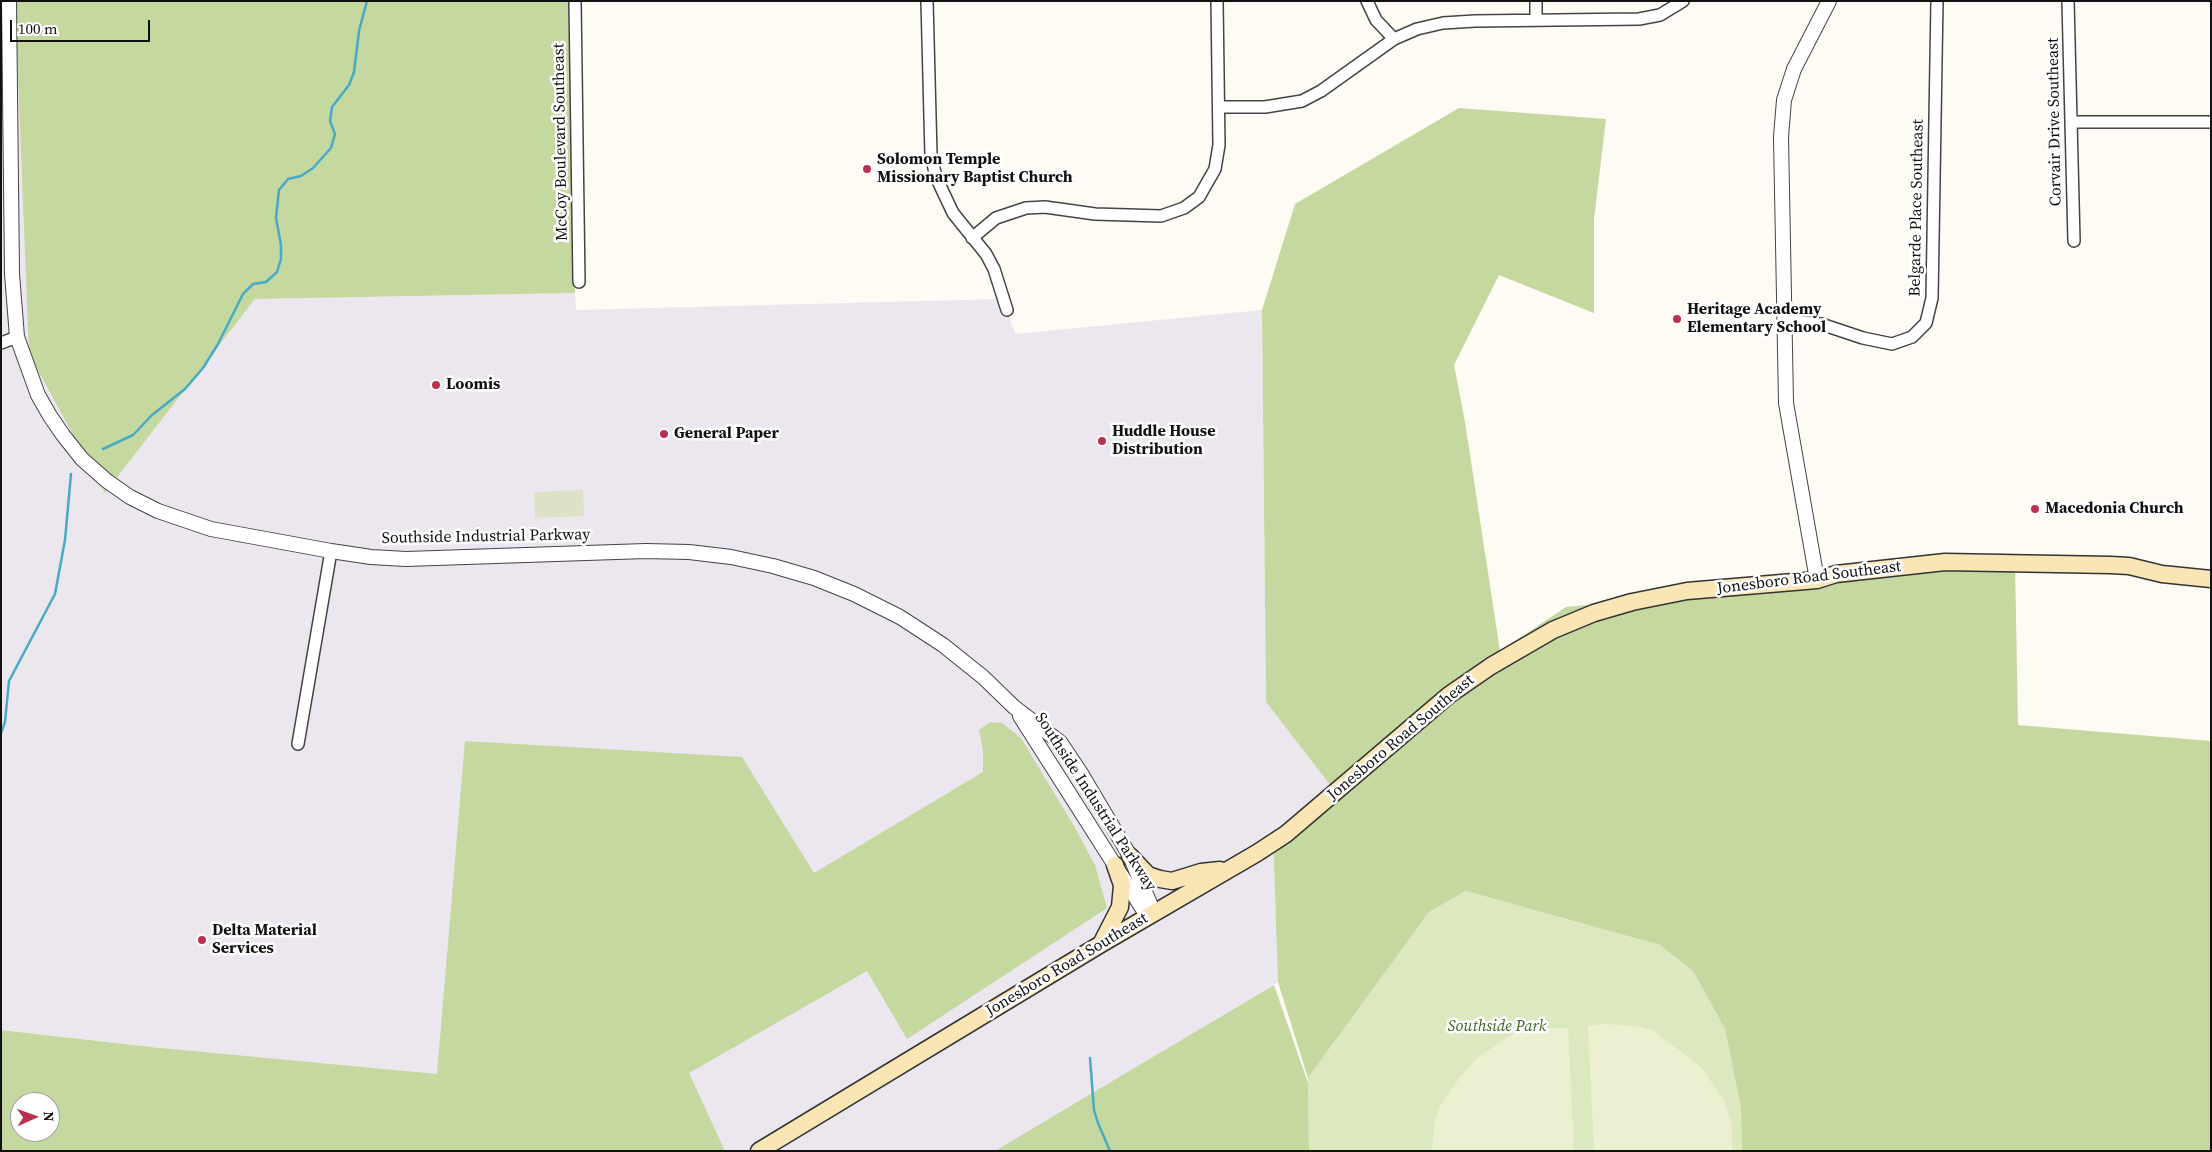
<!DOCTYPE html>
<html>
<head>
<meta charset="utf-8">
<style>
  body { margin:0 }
  #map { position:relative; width:2212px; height:1152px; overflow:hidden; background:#fefbf5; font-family:"Source Serif 4",serif }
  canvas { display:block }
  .frame { position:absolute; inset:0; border:2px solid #111; pointer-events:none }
  .north { position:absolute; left:10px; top:1092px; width:50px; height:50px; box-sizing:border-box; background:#fff; border:1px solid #a0a0a0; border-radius:50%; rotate:88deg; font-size:14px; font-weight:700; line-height:20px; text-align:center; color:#111 }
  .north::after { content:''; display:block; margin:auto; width:18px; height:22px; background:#ba3050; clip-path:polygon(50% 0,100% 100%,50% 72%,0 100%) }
  .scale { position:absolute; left:10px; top:20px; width:140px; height:22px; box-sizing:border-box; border:2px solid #111; border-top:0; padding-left:6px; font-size:15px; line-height:18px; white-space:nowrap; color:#111; -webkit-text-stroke:4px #fff; paint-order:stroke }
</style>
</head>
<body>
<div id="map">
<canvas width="2212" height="1152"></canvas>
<div class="frame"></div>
<div class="north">N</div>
<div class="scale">100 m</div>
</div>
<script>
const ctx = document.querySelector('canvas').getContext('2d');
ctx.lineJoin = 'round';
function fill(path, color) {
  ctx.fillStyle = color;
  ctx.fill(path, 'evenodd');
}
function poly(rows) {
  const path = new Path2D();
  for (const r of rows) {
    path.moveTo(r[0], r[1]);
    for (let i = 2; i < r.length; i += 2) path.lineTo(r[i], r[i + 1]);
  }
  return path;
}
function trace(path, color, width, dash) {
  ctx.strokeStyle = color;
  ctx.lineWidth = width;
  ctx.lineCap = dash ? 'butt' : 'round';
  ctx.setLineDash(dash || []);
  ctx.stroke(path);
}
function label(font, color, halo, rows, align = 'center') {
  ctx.font = font + ' "Source Serif 4",serif';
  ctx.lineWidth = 5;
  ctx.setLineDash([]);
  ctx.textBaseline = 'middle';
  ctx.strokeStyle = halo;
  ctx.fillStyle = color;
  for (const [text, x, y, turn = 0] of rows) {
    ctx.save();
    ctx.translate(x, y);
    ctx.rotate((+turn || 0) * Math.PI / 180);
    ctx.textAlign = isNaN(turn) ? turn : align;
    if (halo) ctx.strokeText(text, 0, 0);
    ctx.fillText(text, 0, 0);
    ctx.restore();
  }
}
fill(poly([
  [1,1,15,1,105,493,255,299,575,293,576,310,1000,299,1016,334,1262,310,1266,702,1337,794,1273,836,1278,982,1001,1151,685,1151,160,1048,1,1030]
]), '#ece6ee');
fill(poly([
  [1466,891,1660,945,1693,971,1725,1029,1741,1109,1742,1151,1309,1151,1308,1078,1429,912]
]), '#dce8c0');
fill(poly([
  [15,1,576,1,575,293,255,299,105,493,29,354],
  [1459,108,1606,119,1594,219,1594,313,1499,275,1454,365,1465,422,1500,651,1566,607,2015,562,2018,725,2211,741,2211,1151,1742,1151,1741,1109,1725,1029,1693,971,1660,945,1466,891,1429,912,1308,1078,1278,982,1273,836,1337,794,1266,702,1262,310,1295,204],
  [990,722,1002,723,1021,738,1074,826,1095,865,1107,908,907,1039,867,971,689,1073,725,1151,1,1151,1,1030,160,1048,437,1074,465,741,742,757,814,873,983,772,983,751,979,730],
  [20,1102,50,1102,50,1132,20,1132],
  [1274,985,1308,1083,1309,1151,995,1151]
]), '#c4d8a0');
fill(poly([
  [583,490,584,516,535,518,534,492]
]), '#dde1c6');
fill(poly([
  [1605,1024,1637,1026,1654,1031,1701,1067,1725,1102,1732,1126,1732,1151,1594,1151,1588,1026],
  [1536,1028,1568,1028,1574,1151,1432,1151,1435,1121,1440,1105,1461,1076,1477,1058,1511,1035]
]), '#ebf0d1');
trace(poly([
  [103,449,133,435,152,415,185,389,203,368,218,344,243,294,253,284,266,282,277,272,281,259,281,245,276,218,279,190,288,179,301,176,313,168,331,148,335,134,330,121,332,107,349,85,354,72,359,31,367,1],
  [1,733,5,722,9,681,55,594,65,540,71,474],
  [1090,1058,1094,1110,1098,1123,1110,1151]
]), '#48abc6', 2.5);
const minor = poly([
  [575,1,579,282],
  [927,1,931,155,936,177,953,213,986,254,994,269,1007,310],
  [1367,1,1376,20,1394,39],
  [1536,1,1536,20],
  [2068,1,2074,241],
  [1220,107,1265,107,1302,101,1321,91,1394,39,1417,29,1443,23,1475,21,1639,19,1660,15,1683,1],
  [2071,122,2211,122],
  [972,238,996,218,1026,208,1045,207,1095,214,1161,216,1184,208,1199,197,1215,169,1219,145,1217,1],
  [1784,320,1821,324,1863,338,1892,344,1912,337,1926,323,1932,298,1937,1],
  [1,343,17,337],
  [298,744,331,551]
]);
const tertiary = poly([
  [9,1,12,274,17,337,38,395,50,416,63,435,82,459,107,481,130,497,158,511,211,529,331,551,371,557,406,559,646,551,689,552,731,557,773,566,814,578,854,594,900,617,943,645,983,677,1014,707,1060,742,1082,775,1130,856,1154,913],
  [1817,580,1786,403,1781,137,1784,100,1794,69,1829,1],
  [1020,716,1144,911]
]);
const secondary = poly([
  [1130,856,1148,875,1160,879,1172,881,1201,872,1220,870],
  [1101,944,1120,907,1122,885,1115,865],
  [759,1151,1101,944,1257,853,1286,834,1449,695,1491,666,1553,630,1594,613,1632,602,1687,591,1817,580,1836,574,1945,562,2111,565,2129,566,2162,574,2211,579]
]);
trace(minor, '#444', 14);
trace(tertiary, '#444', 16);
trace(secondary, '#333', 19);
trace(minor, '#fff', 11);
trace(tertiary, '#fff', 14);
trace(secondary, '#fae5b5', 16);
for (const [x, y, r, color] of [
  [867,169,5,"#ba3050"],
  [1677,319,5,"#ba3050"],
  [436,385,5,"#ba3050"],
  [664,434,5,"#ba3050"],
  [1102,441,5,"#ba3050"],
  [2035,509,5,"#ba3050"],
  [202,940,5,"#ba3050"]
]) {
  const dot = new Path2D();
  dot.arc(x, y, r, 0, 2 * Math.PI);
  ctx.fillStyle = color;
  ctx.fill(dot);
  trace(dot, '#fff', 2);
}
label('16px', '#111', '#fff', [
  ["Corvair Drive Southeast",2055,122,-91],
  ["McCoy Boulevard Southeast",561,142,-91],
  ["Belgarde Place Southeast",1917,208,-89],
  ["Southside Industrial Parkway",486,537,-1],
  ["Jonesboro Road Southeast",1809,578,-7],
  ["Jonesboro Road Southeast",1401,738,-40],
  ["Southside Industrial Parkway",1095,802,57],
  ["Jonesboro Road Southeast",1067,965,-31]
]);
label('bold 16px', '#111', '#fff', [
  ["Solomon Temple",877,160],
  ["Missionary Baptist Church",877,178],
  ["Heritage Academy",1687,310],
  ["Elementary School",1687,328],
  ["Loomis",446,385],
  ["Huddle House",1112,432],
  ["Distribution",1112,450],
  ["General Paper",674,434],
  ["Macedonia Church",2045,509],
  ["Delta Material",212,931],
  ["Services",212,949]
], 'left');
label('italic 16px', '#3e6624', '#fff', [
  ["Southside Park",1497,1027]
]);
</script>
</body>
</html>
